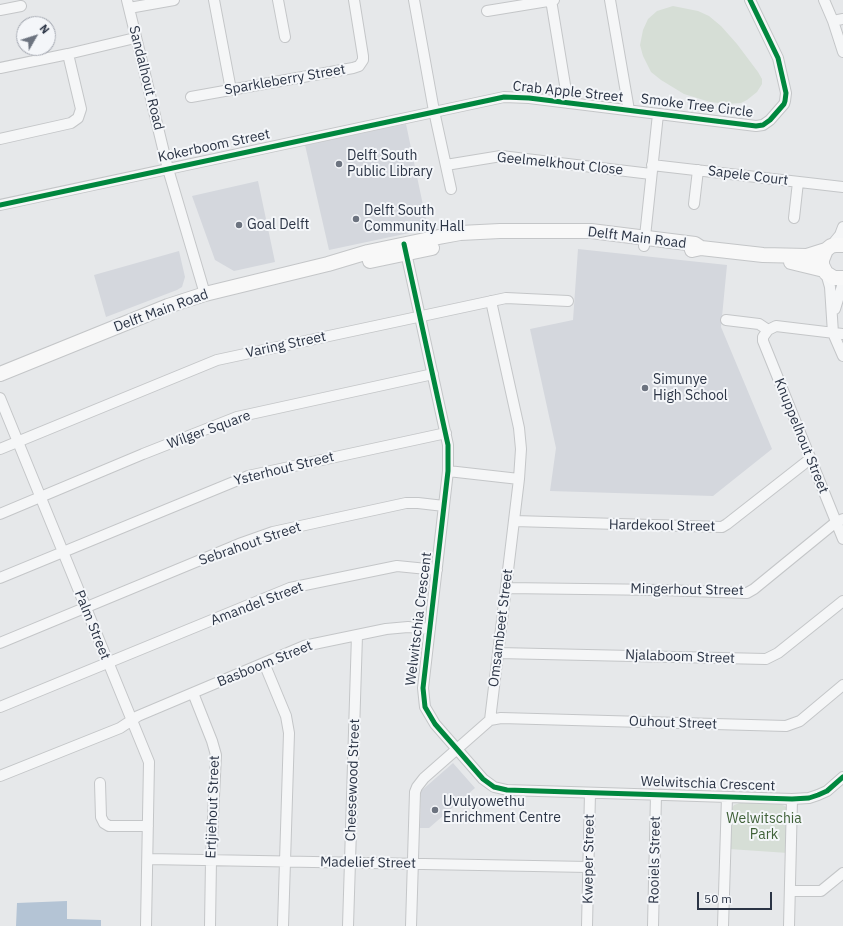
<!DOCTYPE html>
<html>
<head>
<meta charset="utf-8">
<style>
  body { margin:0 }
  #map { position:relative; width:843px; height:926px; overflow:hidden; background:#e6e8ea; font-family:"IBM Plex Sans",sans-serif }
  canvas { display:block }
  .north { position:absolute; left:16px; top:16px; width:40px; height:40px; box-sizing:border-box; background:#f4f6f9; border:1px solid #a4a8b1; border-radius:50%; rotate:51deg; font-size:11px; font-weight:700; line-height:16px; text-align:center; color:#2b3445 }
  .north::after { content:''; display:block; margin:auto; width:14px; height:18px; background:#6c737f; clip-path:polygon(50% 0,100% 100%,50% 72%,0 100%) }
  .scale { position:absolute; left:697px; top:892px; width:75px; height:18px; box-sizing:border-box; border:2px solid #2b3445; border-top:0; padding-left:5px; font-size:12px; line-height:14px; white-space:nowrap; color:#2b3445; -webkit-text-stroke:3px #f4f6f9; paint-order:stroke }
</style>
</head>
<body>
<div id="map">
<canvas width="843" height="926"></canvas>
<div class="north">N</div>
<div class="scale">50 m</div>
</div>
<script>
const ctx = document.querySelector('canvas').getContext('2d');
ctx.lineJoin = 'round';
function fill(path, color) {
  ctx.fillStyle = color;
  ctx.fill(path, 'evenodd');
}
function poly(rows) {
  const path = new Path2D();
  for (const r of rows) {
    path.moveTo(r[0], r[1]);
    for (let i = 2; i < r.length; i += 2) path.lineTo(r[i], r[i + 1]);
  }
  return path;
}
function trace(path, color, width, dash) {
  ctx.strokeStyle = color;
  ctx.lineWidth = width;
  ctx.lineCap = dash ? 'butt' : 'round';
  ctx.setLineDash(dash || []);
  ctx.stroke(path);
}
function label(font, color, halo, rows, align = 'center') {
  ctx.font = font + ' "IBM Plex Sans",sans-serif';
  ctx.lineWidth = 4;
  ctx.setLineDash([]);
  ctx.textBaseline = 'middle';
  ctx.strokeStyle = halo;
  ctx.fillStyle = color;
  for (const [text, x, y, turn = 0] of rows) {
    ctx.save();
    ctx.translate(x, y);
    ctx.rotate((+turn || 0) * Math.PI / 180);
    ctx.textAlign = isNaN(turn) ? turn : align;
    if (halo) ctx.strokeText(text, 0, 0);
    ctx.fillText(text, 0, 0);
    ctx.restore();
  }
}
fill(poly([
  [406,124,428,229,329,250,305,145],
  [258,181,275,262,234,271,215,260,192,196],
  [578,249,727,265,721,327,772,449,713,496,550,491,556,448,530,329,573,320],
  [179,251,185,277,182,287,177,290,106,317,94,275],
  [453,763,475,788,429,828,420,828,421,791]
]), '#d4d7dd');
fill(poly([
  [673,6,698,11,709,16,721,26,737,44,758,72,762,79,762,84,757,92,747,100,741,103,728,104,710,102,684,94,661,80,651,72,643,56,640,45,643,30,648,19,657,11],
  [740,803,778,803,785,806,788,809,788,853,729,849,731,810,734,805]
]), '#d6ded6');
fill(poly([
  [67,901,67,919,101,920,101,926,16,926,17,903]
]), '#b4c4d5');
const street = poly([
  [127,0,168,169,205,294],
  [214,0,231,90],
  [278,0,285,37],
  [414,0,434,111,451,189],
  [551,0,568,103],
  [610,0,629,110],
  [824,0,833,21,843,52],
  [129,8,174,0],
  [0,10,21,6],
  [487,11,554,0],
  [833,21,843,19],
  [0,68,68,54,135,38],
  [191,97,353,68,359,66,363,60,363,56,354,0],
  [0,139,71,123,78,118,81,109,68,54],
  [446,165,501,156,651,174],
  [652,165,843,187],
  [694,204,698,170],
  [0,205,504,97,529,98,756,126,763,125,770,120,784,104,785,101,786,93,778,58,750,0],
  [794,218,798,182],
  [644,246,658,114],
  [831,246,840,235,843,227],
  [405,248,448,445,448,471,423,688,425,707,435,724,483,779,494,787,507,790,792,799,809,798,818,795,827,791,843,777],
  [826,273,830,287,833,333,843,356],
  [835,309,843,283],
  [726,320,759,324,768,330],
  [843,334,776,326,768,330,763,337,763,341,843,539],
  [0,398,149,762,146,926],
  [0,449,217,360,506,298,568,301],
  [448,471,519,479],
  [0,514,143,454,237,417,433,374],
  [514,521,722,527,727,524,810,459],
  [0,578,248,476,446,433],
  [506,588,662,590,747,593,754,589,836,522,843,519],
  [0,643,239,544,273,532,406,503,418,503,444,506],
  [498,653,766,659,778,653,843,601],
  [264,663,286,716,289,733,283,926],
  [193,693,212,741,216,755,211,860,210,926],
  [0,707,290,588,397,566,437,570],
  [490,720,501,718,786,726,800,721,843,685],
  [0,776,120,728,138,716,304,646,386,629,408,627,430,629],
  [100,783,101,817,104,823,109,826,148,826],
  [148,859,589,867],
  [790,891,821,891,843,873],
  [348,926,357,635],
  [411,926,415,792,417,787,424,778,490,720,519,479,521,449,519,428,491,301],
  [587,926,590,793],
  [653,926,656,795],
  [723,926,727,797],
  [789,926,792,799]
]);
const secondary = poly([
  [843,245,836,245,831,246,826,250,822,260,822,265,826,273,834,278,843,278],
  [692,250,701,248,763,255,807,256,826,250],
  [370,261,432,248],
  [791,262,824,270],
  [0,374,168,306,205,294,328,264,368,252,439,237,460,233,500,231,591,231,695,244,701,248]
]);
trace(street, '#c4c6c8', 12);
trace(secondary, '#c4c6c8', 16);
trace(street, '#f5f6f7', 10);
trace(secondary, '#f8f8f8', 14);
trace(poly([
  [0,205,504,97,529,98,756,126,763,125,770,120,784,104,785,101,786,93,778,58,750,0],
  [404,244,448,445,448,471,423,688,425,707,435,724,483,779,494,787,507,790,792,799,809,798,818,795,827,791,843,777]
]), '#00873e', 5);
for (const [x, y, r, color] of [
  [339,164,4,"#6c737f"],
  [356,219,4,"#6c737f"],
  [239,225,4,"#6c737f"],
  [645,388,4,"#6c737f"],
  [435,810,4,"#6c737f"]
]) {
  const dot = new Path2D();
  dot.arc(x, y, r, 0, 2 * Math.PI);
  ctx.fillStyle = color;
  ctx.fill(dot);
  trace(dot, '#f4f6f9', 1.5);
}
label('14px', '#2b3445', '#f4f6f9', [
  ["Sandalhout Road",146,78,76],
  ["Sparkleberry Street",285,80,-10],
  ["Crab Apple Street",568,92,6],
  ["Smoke Tree Circle",697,106,7],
  ["Kokerboom Street",214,146,-12],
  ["Geelmelkhout Close",560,164,6],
  ["Sapele Court",748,176,7],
  ["Delft Main Road",637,238,7],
  ["Delft Main Road",161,311,-20],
  ["Varing Street",286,345,-12],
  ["Wilger Square",209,430,-20],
  ["Knuppelhout Street",801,436,68],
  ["Ysterhout Street",284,469,-14],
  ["Hardekool Street",662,526,1],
  ["Sebrahout Street",250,544,-19],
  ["Mingerhout Street",687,590,1],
  ["Amandel Street",257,604,-21],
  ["Welwitschia Crescent",419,619,-83],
  ["Palm Street",92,625,68],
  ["Omsambeet Street",501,628,-83],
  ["Njalaboom Street",680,657,2],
  ["Basboom Street",265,664,-22],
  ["Ouhout Street",673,723,2],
  ["Cheesewood Street",353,780,-88],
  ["Welwitschia Crescent",708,784,2],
  ["Ertjiehout Street",213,807,-88],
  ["Kweper Street",589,859,-89],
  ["Rooiels Street",655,860,-89],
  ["Madelief Street",368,863,1]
]);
label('14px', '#2b3445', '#f4f6f9', [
  ["Delft South",347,156],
  ["Public Library",347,172],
  ["Delft South",364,211],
  ["Community Hall",364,227],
  ["Goal Delft",247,225],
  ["Simunye",653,380],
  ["High School",653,396],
  ["Uvulyowethu",443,802],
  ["Enrichment Centre",443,818]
], 'left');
label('14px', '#3f6138', '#f4f6f9', [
  ["Welwitschia",764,819],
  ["Park",764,835]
]);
</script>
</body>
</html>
